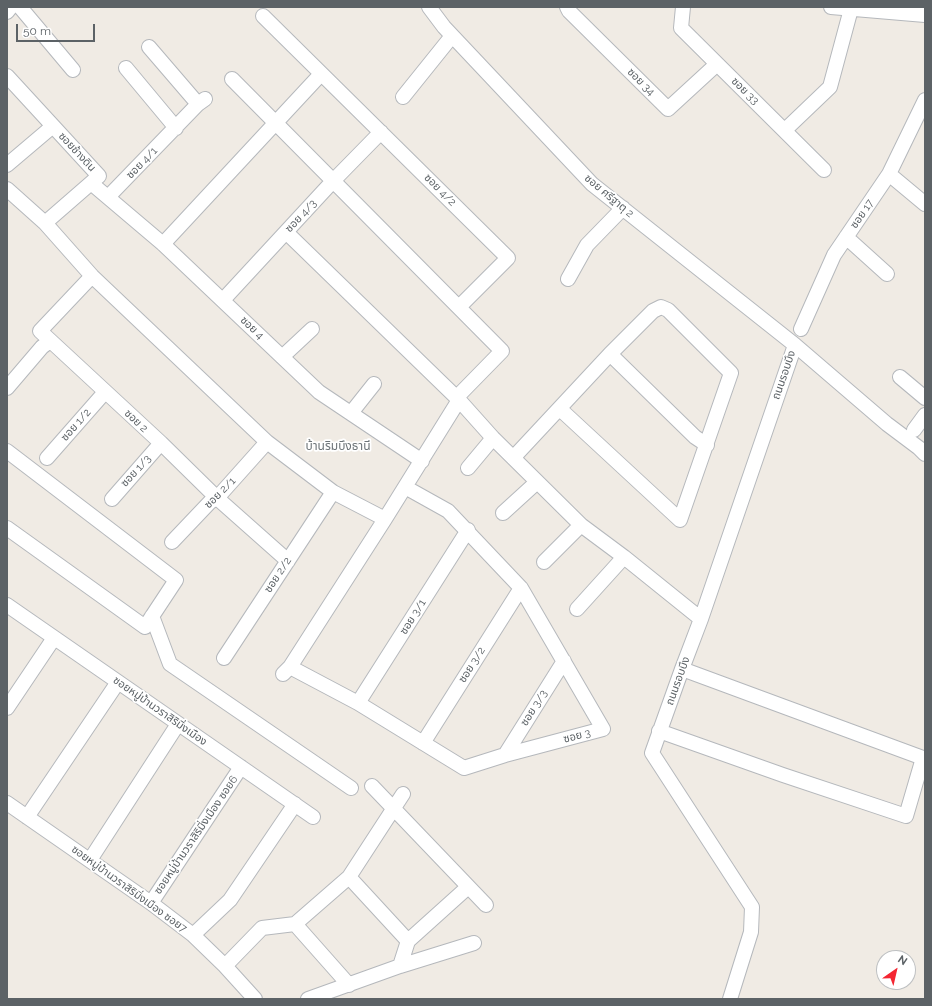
<!DOCTYPE html>
<html>
<head>
<meta charset="utf-8">
<style>
  body { margin:0 }
  #map { position:relative; width:932px; height:1006px; overflow:hidden; background:#f0ebe4; font-family:Raleway,sans-serif }
  canvas { display:block }
  .frame { position:absolute; inset:0; border:8px solid #5c6266; pointer-events:none }
  .north { position:absolute; left:876px; top:950px; width:40px; height:40px; box-sizing:border-box; background:#fff; border:1px solid #bec0c2; border-radius:50%; rotate:34deg; font-size:11px; font-weight:700; line-height:16px; text-align:center; color:#5c6266 }
  .north::after { content:''; display:block; margin:auto; width:14px; height:18px; background:#f42632; clip-path:polygon(50% 0,100% 100%,50% 72%,0 100%) }
  .scale { position:absolute; left:16px; top:24px; width:79px; height:18px; box-sizing:border-box; border:2px solid #5c6266; border-top:0; padding-left:5px; font-size:12px; line-height:14px; white-space:nowrap; color:#5c6266; -webkit-text-stroke:3px #fff; paint-order:stroke }
</style>
</head>
<body>
<div id="map">
<canvas width="932" height="1006"></canvas>
<div class="frame"></div>
<div class="north">N</div>
<div class="scale">50 m</div>
</div>
<script>
const ctx = document.querySelector('canvas').getContext('2d');
ctx.lineJoin = 'round';
function poly(rows) {
  const path = new Path2D();
  for (const r of rows) {
    path.moveTo(r[0], r[1]);
    for (let i = 2; i < r.length; i += 2) path.lineTo(r[i], r[i + 1]);
  }
  return path;
}
function trace(path, color, width, dash) {
  ctx.strokeStyle = color;
  ctx.lineWidth = width;
  ctx.lineCap = dash ? 'butt' : 'round';
  ctx.setLineDash(dash || []);
  ctx.stroke(path);
}
function label(font, color, halo, rows, align = 'center') {
  ctx.font = font + ' Raleway,"Noto Sans Thai",sans-serif';
  ctx.lineWidth = 3.5;
  ctx.setLineDash([]);
  ctx.textBaseline = 'middle';
  ctx.strokeStyle = halo;
  ctx.fillStyle = color;
  for (const [text, x, y, turn = 0] of rows) {
    ctx.save();
    ctx.translate(x, y);
    ctx.rotate((+turn || 0) * Math.PI / 180);
    ctx.textAlign = isNaN(turn) ? turn : align;
    if (halo) ctx.strokeText(text, 0, 0);
    ctx.fillText(text, 0, 0);
    ctx.restore();
  }
}
const minor = poly([
  [20,7,73,70],
  [429,7,444,27,592,184,795,345,887,424,919,448,925,454],
  [567,7,569,11,668,109,717,64],
  [683,7,681,28,824,170],
  [831,7,925,15],
  [7,12,11,7],
  [263,16,508,258,459,307],
  [149,47,198,104],
  [126,68,176,128],
  [7,76,99,176,45,223],
  [232,79,502,351,457,397],
  [403,97,452,36],
  [785,130,830,87,851,9],
  [7,165,53,126],
  [889,174,925,204],
  [91,183,163,244,319,392,422,461],
  [7,189,45,223,92,276,267,442,333,492,385,519],
  [108,197,198,104,205,99],
  [286,232,459,400,493,438,581,525,624,557,701,619],
  [846,237,887,274],
  [163,244,321,74],
  [92,276,40,331,161,443,217,498,288,561],
  [568,279,587,245,623,208],
  [223,300,333,181,381,132],
  [801,329,834,255,889,174,925,100],
  [610,354,695,437,707,445],
  [282,357,312,329],
  [900,377,925,398],
  [7,388,42,347,50,341],
  [351,413,374,384],
  [914,430,925,415],
  [7,451,176,580,145,627,7,528],
  [47,458,105,392],
  [513,458,610,354,653,311,661,307,668,310,731,373,680,520,560,409],
  [468,468,493,438],
  [112,499,161,443],
  [503,513,537,482],
  [172,542,210,502,217,498,267,442],
  [544,562,581,525],
  [7,605,313,817],
  [577,609,624,557],
  [152,616,170,664,351,788],
  [224,658,333,492],
  [290,667,358,703,464,768,505,755,603,729,521,588,448,511,405,487],
  [283,674,290,667,385,519,459,400],
  [358,703,468,530],
  [7,708,54,638],
  [659,731,783,775,906,816,923,758,682,669],
  [423,743,521,588],
  [505,755,564,661],
  [372,786,486,905],
  [7,803,151,903,193,935,230,900,295,804],
  [27,817,118,682],
  [90,860,178,724],
  [349,877,408,941,400,966],
  [151,903,241,767],
  [295,924,349,985],
  [193,935,225,966,255,999],
  [408,941,468,887],
  [225,966,262,928,295,924,349,877,403,794],
  [308,999,400,966,474,943],
  [730,999,751,932,752,907,652,753,682,669,701,619,795,345]
]);
trace(minor, '#b5b8bc', 16);
trace(minor, '#fff', 14);
label('11px', '#5c6266', '#fff', [
  ["ซอย 34",641,82,45],
  ["ซอย 33",745,91,44],
  ["ซอยช้างดิน",77,152,47],
  ["ซอย 4/1",142,163,-46],
  ["ซอย 4/2",440,190,45],
  ["ซอย ศรีฐาตุ 2",609,196,40],
  ["ซอย 17",862,214,-56],
  ["ซอย 4/3",301,216,-47],
  ["ซอย 4",252,328,44],
  ["ถนนรอบบึง",784,375,-71],
  ["ซอย 2",136,421,43],
  ["ซอย 1/2",76,425,-49],
  ["ซอย 1/3",136,471,-48],
  ["ซอย 2/1",220,493,-45],
  ["ซอย 2/2",278,575,-57],
  ["ซอย 3/1",413,617,-58],
  ["ซอย 3/2",472,665,-58],
  ["ถนนรอบบึง",678,681,-70],
  ["ซอย 3/3",534,708,-58],
  ["ซอยหมู่บ้านวราสิริมิ่งเมือง",160,711,35],
  ["ซอย 3",577,736,-15],
  ["ซอยหมู่บ้านวราสิริมิ่งเมือง ซอย6",196,835,-56],
  ["ซอยหมู่บ้านวราสิริมิ่งเมือง ซอย7",129,889,36]
]);
label('12px', '#6d7478', '#fff', [
  ["บ้านริมบึงธานี",338,446]
]);
</script>
</body>
</html>
